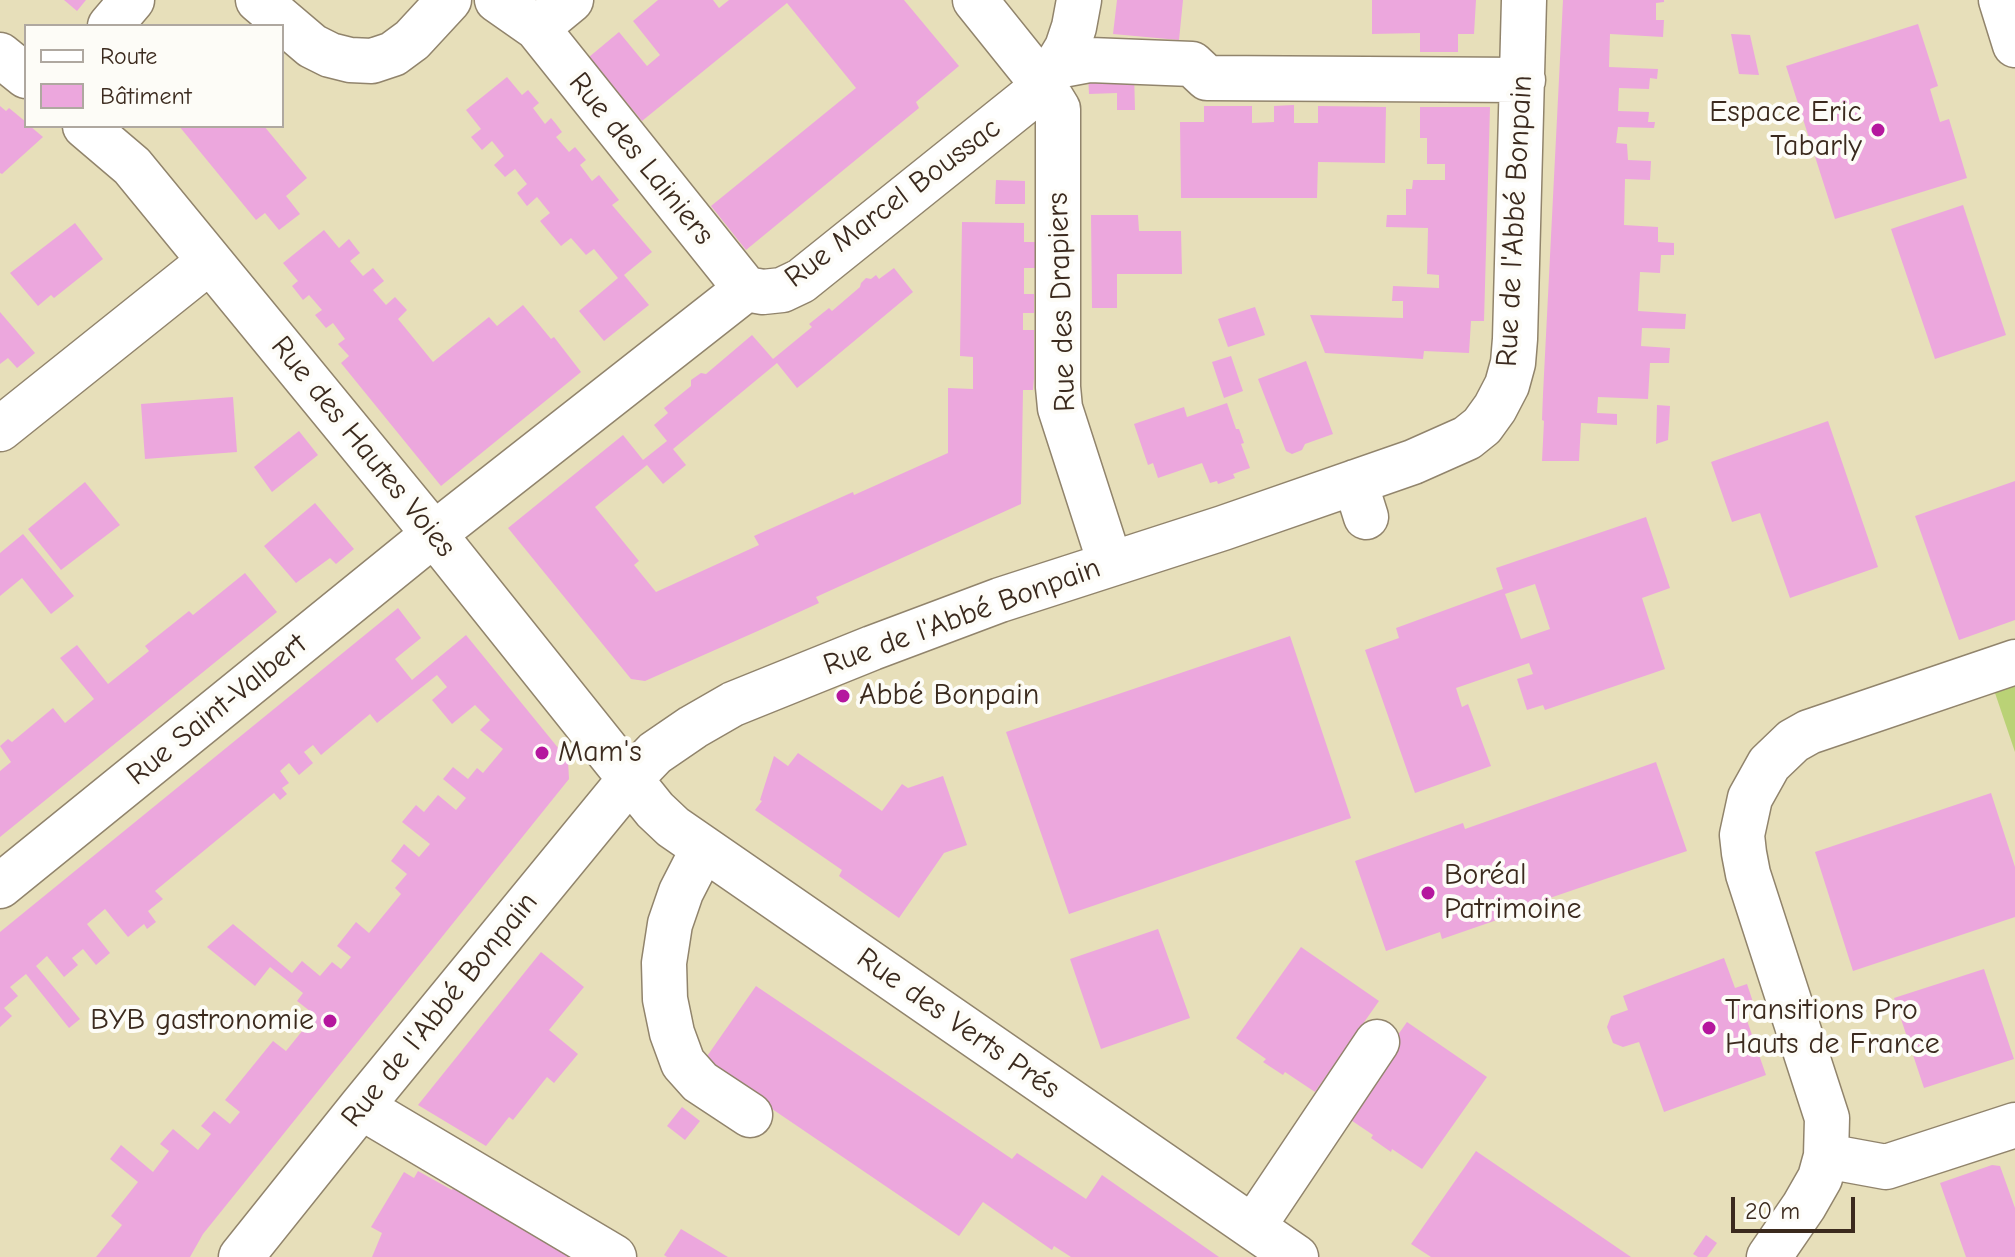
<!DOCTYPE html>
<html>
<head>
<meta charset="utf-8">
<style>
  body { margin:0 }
  #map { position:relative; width:2015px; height:1257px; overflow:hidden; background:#e7dfba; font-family:"Comic Neue",sans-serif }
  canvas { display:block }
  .legend { position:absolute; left:24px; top:24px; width:260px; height:104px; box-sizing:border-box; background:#fdfcf7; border:2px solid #afa8a0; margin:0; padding:10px 14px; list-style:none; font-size:24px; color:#3b2a1e }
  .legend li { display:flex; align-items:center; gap:16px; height:40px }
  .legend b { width:40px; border:2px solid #afa8a0 }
  .scale { position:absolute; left:1731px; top:1197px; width:124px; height:36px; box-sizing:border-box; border:4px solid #3b2a1e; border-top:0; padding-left:10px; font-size:24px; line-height:28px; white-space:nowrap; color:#3b2a1e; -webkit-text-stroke:6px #fdfcf7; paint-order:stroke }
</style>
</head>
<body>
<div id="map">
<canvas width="2015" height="1257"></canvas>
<ul class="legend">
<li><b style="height:10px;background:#fff"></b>Route</li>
<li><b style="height:22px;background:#eca7dd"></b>Bâtiment</li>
</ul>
<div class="scale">20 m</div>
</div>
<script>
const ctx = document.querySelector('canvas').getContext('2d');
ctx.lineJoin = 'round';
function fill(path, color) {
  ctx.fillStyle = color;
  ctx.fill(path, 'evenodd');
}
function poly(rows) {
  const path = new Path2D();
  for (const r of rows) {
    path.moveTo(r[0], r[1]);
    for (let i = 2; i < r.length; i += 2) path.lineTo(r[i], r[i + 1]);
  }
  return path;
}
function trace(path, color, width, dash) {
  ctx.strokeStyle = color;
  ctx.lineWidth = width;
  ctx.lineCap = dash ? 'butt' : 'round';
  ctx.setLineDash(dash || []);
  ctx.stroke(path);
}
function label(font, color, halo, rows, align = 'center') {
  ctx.font = font + ' "Comic Neue",sans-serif';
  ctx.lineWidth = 8;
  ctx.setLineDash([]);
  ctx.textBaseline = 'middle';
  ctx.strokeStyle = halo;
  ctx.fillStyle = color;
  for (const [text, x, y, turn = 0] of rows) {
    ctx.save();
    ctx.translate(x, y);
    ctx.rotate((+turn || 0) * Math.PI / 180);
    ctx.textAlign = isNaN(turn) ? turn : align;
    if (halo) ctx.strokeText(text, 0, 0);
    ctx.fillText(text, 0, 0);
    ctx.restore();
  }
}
fill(poly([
  [2015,683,2015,752,1994,690]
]), '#bad276');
fill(poly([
  [64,0,86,0,77,11],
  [658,0,713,0,719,8,729,0,904,0,959,66,916,102,919,108,746,250,711,206,856,88,787,3,642,121,589,57,619,32,647,66,660,55,633,21],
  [1117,0,1183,0,1179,40,1113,34],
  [1372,0,1476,0,1474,34,1458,34,1458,52,1420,52,1420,33,1372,34],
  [1563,0,1664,0,1664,2,1656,3,1656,20,1664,20,1663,37,1610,34,1609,67,1658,69,1657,79,1650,78,1649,89,1619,88,1618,111,1649,112,1648,122,1655,122,1654,128,1618,127,1616,143,1627,144,1628,160,1651,161,1650,180,1625,179,1624,225,1658,227,1658,242,1674,243,1674,255,1661,255,1660,273,1640,272,1638,311,1686,314,1685,329,1642,328,1641,346,1670,348,1669,363,1650,363,1648,399,1598,397,1597,413,1617,414,1617,425,1581,423,1579,461,1542,461,1544,421,1542,420,1543,394],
  [1918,24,1938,86,1930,89,1940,122,1949,119,1967,178,1835,219,1786,66],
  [1731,34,1750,35,1759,75,1739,74],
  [1134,72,1135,110,1117,110,1117,93,1089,94,1088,73],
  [507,77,522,95,528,90,533,96,539,103,533,108,545,124,551,118,556,124,562,132,556,137,569,152,575,147,586,160,580,165,592,181,599,175,619,200,612,205,652,252,624,275,649,305,604,341,579,311,618,278,594,249,586,255,571,238,561,246,540,221,550,213,537,197,527,206,517,193,527,184,515,169,505,177,494,165,504,156,492,141,482,150,471,137,481,129,466,110],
  [1294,105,1294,123,1318,123,1318,106,1386,107,1385,163,1318,162,1317,198,1181,198,1180,122,1204,122,1204,106,1252,106,1252,123,1274,122,1274,106],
  [0,106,6,111,9,108,26,122,26,126,30,126,43,137,2,174,0,173],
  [1420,107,1490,107,1484,321,1471,321,1469,353,1424,351,1423,359,1325,353,1310,315,1403,318,1403,301,1392,301,1393,286,1439,288,1439,275,1427,274,1428,228,1386,227,1387,215,1406,215,1406,189,1412,189,1413,180,1445,180,1445,164,1427,164,1427,138,1420,138],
  [179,126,264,126,307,178,286,196,300,214,279,230,265,213,256,220],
  [996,180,1025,181,1025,204,995,204],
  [1963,205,2006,335,1935,359,1891,229],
  [1091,215,1138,215,1139,231,1181,231,1182,274,1117,274,1117,308,1092,308],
  [962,222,1024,223,1024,242,1035,242,1035,268,1024,268,1024,294,1034,294,1034,313,1023,313,1023,330,1034,330,1034,378,1033,390,1023,390,1021,504,816,597,819,603,760,630,645,681,631,679,508,528,623,435,643,460,667,441,654,425,668,413,664,408,691,386,691,380,701,373,706,374,752,335,773,359,812,327,809,324,829,308,832,311,860,287,861,283,866,278,871,279,876,275,879,279,894,268,913,292,811,377,797,388,777,363,673,449,686,465,663,484,647,465,595,507,639,561,634,565,656,592,759,545,754,536,853,492,854,495,948,453,948,388,973,389,973,357,960,356],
  [75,223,103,259,54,298,51,295,38,306,10,273],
  [324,230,339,248,349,239,360,253,350,261,363,276,373,268,384,281,373,290,386,305,395,297,407,310,398,319,433,362,489,317,497,326,523,305,551,339,554,337,581,372,441,486,341,363,349,356,338,344,345,339,333,323,326,328,315,315,322,310,309,295,303,300,292,286,298,281,283,263],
  [1255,307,1265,335,1228,347,1218,319],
  [0,312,35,353,17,368,8,358,0,364],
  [1231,356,1243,391,1224,398,1212,362],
  [1306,361,1333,434,1305,444,1302,450,1292,454,1286,451,1258,379],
  [233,397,237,452,145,459,141,404],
  [1227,403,1236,429,1239,429,1244,443,1241,444,1250,468,1233,474,1235,478,1218,484,1217,481,1210,483,1202,463,1158,478,1153,463,1148,465,1134,424,1184,407,1187,417],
  [1657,405,1670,406,1668,440,1656,444],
  [1828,421,1878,567,1790,598,1760,513,1732,522,1711,462],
  [299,431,318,455,272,492,254,467],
  [2015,481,2015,620,1959,640,1915,516],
  [85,482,120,525,61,570,28,529],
  [315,503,354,549,336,564,330,558,296,583,264,546],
  [1646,517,1670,588,1642,598,1665,669,1545,710,1543,705,1527,710,1517,679,1533,674,1529,663,1456,688,1462,707,1468,704,1491,766,1415,793,1365,650,1399,638,1396,628,1503,589,1496,568],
  [1535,584,1550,629,1521,639,1505,594],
  [23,534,74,596,51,614,22,578,0,596,0,553],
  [245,573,277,612,0,837,0,771,11,762,0,746,8,739,12,742,53,708,65,723,94,699,60,658,77,645,108,684,149,651,145,646,189,611,193,615],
  [398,608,421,638,395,659,412,680,466,635,568,760,569,779,203,1234,190,1257,96,1257,122,1225,111,1216,138,1182,110,1159,121,1145,153,1172,169,1151,160,1144,173,1129,198,1150,211,1134,201,1126,214,1111,230,1124,240,1112,225,1100,273,1041,286,1051,315,1015,297,1001,303,993,270,967,255,986,207,947,233,924,292,973,302,961,320,976,332,962,341,969,351,957,337,946,356,922,369,933,401,894,395,888,407,874,391,861,404,844,419,857,430,844,402,822,416,805,424,812,438,795,456,810,466,798,443,779,453,767,468,779,477,768,483,773,503,749,480,730,490,720,475,705,452,724,432,700,447,687,437,675,377,723,370,714,321,755,313,745,304,752,313,763,299,775,289,763,280,771,289,783,282,788,287,794,280,800,274,793,155,891,163,899,148,911,156,922,147,929,144,924,128,937,105,909,87,924,110,953,96,965,83,949,72,958,78,965,64,977,47,956,36,966,80,1019,69,1028,26,974,10,987,18,996,4,1008,12,1016,0,1027,0,932],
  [1290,636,1351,818,1069,914,1006,732],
  [798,753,882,811,902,784,908,788,943,776,967,845,944,853,899,918,839,876,842,870,755,810,762,801,760,800,774,756,788,766],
  [1656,762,1687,851,1544,900,1546,903,1442,939,1440,932,1386,951,1355,861,1463,823,1465,829],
  [1991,793,2015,867,2015,917,1853,971,1815,852],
  [1158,929,1190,1018,1101,1049,1070,959],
  [1301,947,1379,1001,1315,1092,1285,1072,1283,1075,1263,1062,1266,1059,1236,1038],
  [541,952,584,987,549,1030,578,1054,554,1083,547,1077,513,1120,509,1117,486,1146,418,1105],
  [1724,958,1735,988,1747,984,1754,1005,1743,1009,1766,1075,1664,1112,1639,1042,1623,1047,1613,1043,1607,1027,1611,1016,1628,1010,1623,996],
  [1984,969,2014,1059,1924,1088,1894,998],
  [756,986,1012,1159,1017,1153,1086,1199,1102,1175,1219,1257,1071,1257,1054,1246,1052,1250,983,1202,959,1236,703,1062],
  [1407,1022,1487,1077,1422,1169,1392,1149,1391,1152,1371,1138,1373,1135,1342,1114],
  [682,1107,700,1121,685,1140,667,1126],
  [1476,1151,1631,1257,1431,1257,1411,1244],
  [1992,1165,2000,1166,2015,1208,2015,1257,1966,1257,1940,1183],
  [418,1171,452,1190,456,1182,574,1257,372,1257,382,1233,371,1227,404,1172,414,1178],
  [681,1229,728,1257,667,1257,664,1255],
  [1706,1235,1717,1243,1707,1257,1698,1257,1693,1254]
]), '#eca7dd');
const minor = poly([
  [258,0,312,46,330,55,350,60,372,61,393,54,412,40,449,0],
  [497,0,537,28,746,289],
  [975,0,1044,86,1058,109,1058,387,1060,408,1110,563],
  [2001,0,2015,45],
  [110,26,132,0],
  [537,28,571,0],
  [0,55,26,76],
  [1058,66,1090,60,1192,64,1207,78,1523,80],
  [85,126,132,166,434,534,630,779,655,810,673,827,1296,1257],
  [0,429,210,261],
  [1355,482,1366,517],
  [703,849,681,892,670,924,664,963,665,999,672,1033,683,1063,700,1082,750,1115],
  [0,886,434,534,746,289,763,292,782,290,801,281,1044,86,1067,48,1074,27,1079,0],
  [361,1107,614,1257],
  [1826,1156,1886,1167,2015,1125],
  [1253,1227,1377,1042],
  [241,1257,361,1107,630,779,655,753,693,727,733,704,872,648,1000,600,1223,528,1413,462,1467,438,1482,426,1495,408,1507,385,1513,363,1515,339,1524,0],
  [1769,1257,1804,1206,1820,1178,1826,1156,1827,1118,1748,874,1744,853,1742,835,1750,798,1769,764,1793,741,1809,732,2015,662]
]);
trace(minor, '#91846c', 47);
trace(minor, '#fff', 44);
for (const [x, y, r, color] of [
  [1878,130,8,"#b5179e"],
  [843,696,8,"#b5179e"],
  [542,753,8,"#b5179e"],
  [1428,893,8,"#b5179e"],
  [330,1021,8,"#b5179e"],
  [1709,1028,8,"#b5179e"]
]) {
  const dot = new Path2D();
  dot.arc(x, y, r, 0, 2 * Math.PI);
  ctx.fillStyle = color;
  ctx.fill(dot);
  trace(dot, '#fdfcf7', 3);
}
label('30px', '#3b2a1e', '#fdfcf7', [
  ["Espace Eric",1862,113,"right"],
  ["Tabarly",1862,147,"right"],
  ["Abbé Bonpain",859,696],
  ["Mam's",558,753],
  ["Boréal",1444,876],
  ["Patrimoine",1444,910],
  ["Transitions Pro",1725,1011],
  ["Hauts de France",1725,1045],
  ["BYB gastronomie",314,1021,"right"]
], 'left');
label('30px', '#3b2a1e', '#fdfcf7', [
  ["Rue des Lainiers",641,159,51],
  ["Rue Marcel Boussac",893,203,-37],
  ["Rue de l'Abbé Bonpain",1515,221,-87],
  ["Rue des Drapiers",1062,302,-92],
  ["Rue des Hautes Voies",363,447,51],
  ["Rue de l'Abbé Bonpain",962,617,-20],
  ["Rue Saint-Valbert",217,710,-39],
  ["Rue de l'Abbé Bonpain",440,1010,-51],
  ["Rue des Verts Prés",958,1024,35]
]);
</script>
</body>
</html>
